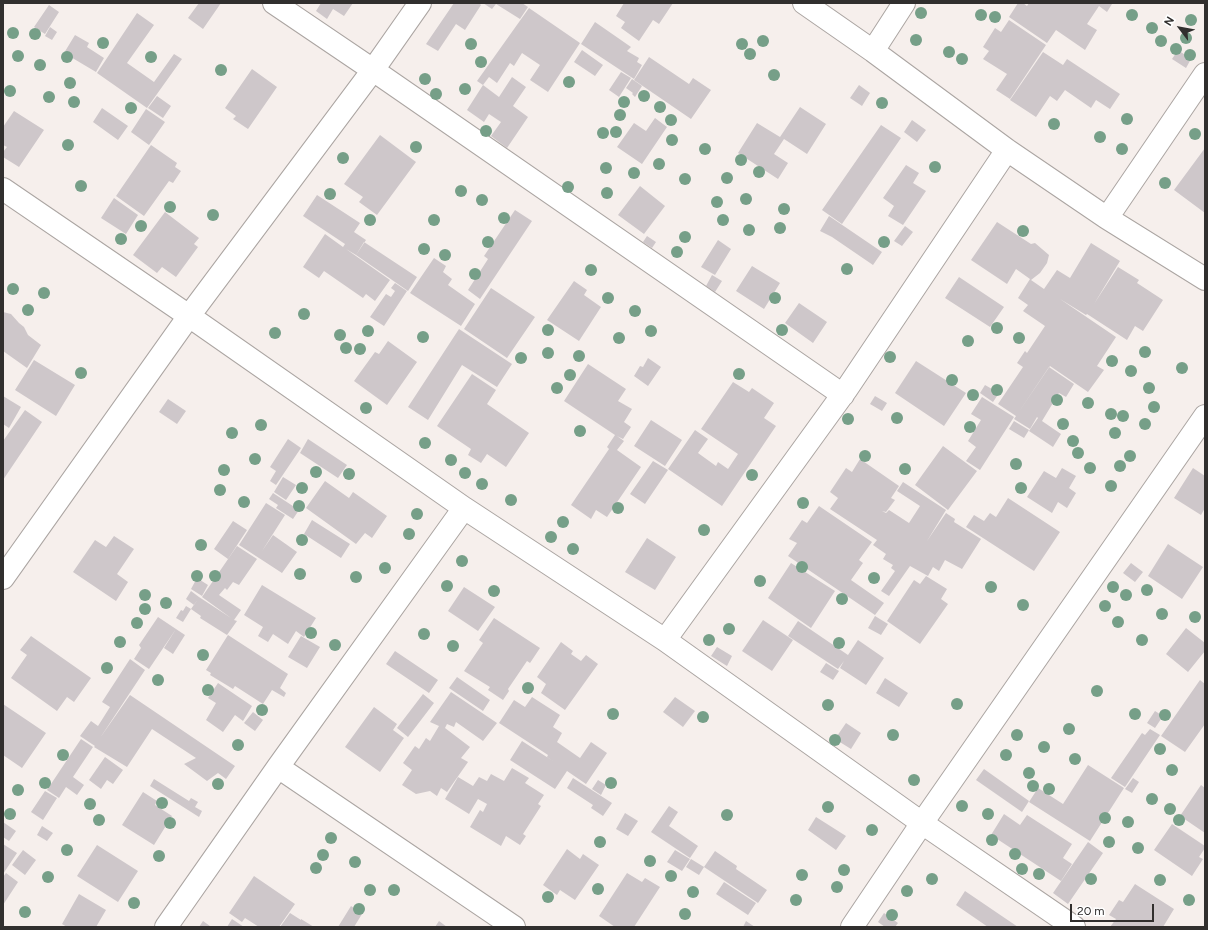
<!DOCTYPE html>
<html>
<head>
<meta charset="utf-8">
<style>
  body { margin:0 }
  #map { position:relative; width:1208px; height:930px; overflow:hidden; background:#f6efec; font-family:Figtree,sans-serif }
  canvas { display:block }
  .frame { position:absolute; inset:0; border:4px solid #312f2e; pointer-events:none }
  .north { position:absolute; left:1160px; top:8px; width:40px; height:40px; -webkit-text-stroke:3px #fff; paint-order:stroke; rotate:302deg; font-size:11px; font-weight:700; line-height:16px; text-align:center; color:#312f2e }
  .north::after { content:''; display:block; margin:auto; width:14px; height:18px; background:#312f2e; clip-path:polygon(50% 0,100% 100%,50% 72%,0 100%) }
  .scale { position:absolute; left:1070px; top:904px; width:84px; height:18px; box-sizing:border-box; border:2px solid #312f2e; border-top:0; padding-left:5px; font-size:12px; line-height:14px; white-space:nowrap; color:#312f2e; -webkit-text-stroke:3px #fff; paint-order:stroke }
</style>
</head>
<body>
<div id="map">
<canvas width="1208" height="930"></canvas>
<div class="frame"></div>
<div class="north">N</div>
<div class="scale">20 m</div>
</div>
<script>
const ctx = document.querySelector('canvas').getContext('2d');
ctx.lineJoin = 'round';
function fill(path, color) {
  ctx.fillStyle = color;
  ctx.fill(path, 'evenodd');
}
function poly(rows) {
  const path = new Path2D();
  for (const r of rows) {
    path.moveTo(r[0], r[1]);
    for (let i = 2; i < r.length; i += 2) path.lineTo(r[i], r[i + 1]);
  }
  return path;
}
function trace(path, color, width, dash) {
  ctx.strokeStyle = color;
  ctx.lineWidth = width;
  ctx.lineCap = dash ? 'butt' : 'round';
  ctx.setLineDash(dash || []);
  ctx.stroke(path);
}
fill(poly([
  [199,3,221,3,203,29,188,18],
  [321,3,353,3,344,16,333,9,327,19,316,11],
  [454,3,479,3,481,5,465,30,456,24,438,51,426,44],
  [483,3,522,3,528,7,520,19,496,4,492,9],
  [624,3,673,3,659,24,653,20,639,41,621,28,625,22,616,16],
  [1018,3,1023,3,1027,6,1029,3,1110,3,1112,4,1107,12,1099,6,1087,24,1097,30,1085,50,1056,30,1047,43,1009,17],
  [49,5,59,12,45,34,34,27],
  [529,8,580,43,548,92,530,80,540,65,522,53,514,66,510,63,497,83,489,77,483,85,477,81],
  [137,13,154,25,127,63,154,82,174,54,182,59,147,108,97,73],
  [1009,20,1046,45,1010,99,996,90,1007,74,983,59,989,51,983,47,995,28,1001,32],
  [595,22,631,47,627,51,639,58,637,62,642,65,634,79,581,44],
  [50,27,57,32,52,40,45,36],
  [75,35,89,43,87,47,104,58,96,72,64,53],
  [582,50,603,65,595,76,574,62],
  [1178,50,1191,59,1186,68,1172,59],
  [1043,52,1063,65,1067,59,1120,94,1110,109,1096,100,1091,108,1065,90,1057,101,1050,96,1036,117,1010,100],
  [649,57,689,84,693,78,711,90,691,119,634,80],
  [252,69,277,87,248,129,233,119,236,116,225,108],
  [621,72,631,78,619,97,609,90],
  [512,77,526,87,513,106,528,117,507,148,491,136,501,122,489,114,484,122,467,110,483,85,499,97],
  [632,79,642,86,635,97,632,94,633,93,626,88],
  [859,85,870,93,862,106,850,98],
  [157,96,171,106,163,118,148,108],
  [800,107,826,124,807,154,784,139,774,154,788,163,778,179,738,153,757,123,780,137],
  [102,108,128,126,118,140,93,122],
  [146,109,165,122,149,145,131,132],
  [14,111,44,130,19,167,3,157,3,152,7,147,3,145,3,127],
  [655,118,667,127,642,164,617,147,634,123,646,131],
  [912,120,926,130,917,142,904,132],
  [881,125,901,138,842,224,822,210],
  [380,135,416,162,377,215,359,202,363,197,344,184],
  [151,145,177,163,175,167,181,171,173,183,169,181,144,216,116,196],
  [1205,148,1205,213,1174,190],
  [906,165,919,173,913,183,926,191,903,225,888,216,894,206,883,198],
  [640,186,665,206,644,234,618,215],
  [317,195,360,223,354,232,366,240,356,255,346,249,390,280,375,301,366,294,363,298,324,271,319,278,303,267,325,234,343,247,345,244,303,216],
  [114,198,138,215,126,234,101,218],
  [515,210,532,221,480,299,468,290,488,259,484,256],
  [165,212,199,238,194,244,198,247,176,277,162,267,157,273,133,255],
  [829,216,882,252,873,265,832,237,820,231],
  [997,222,1031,244,1035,243,1049,255,1047,263,1040,273,1031,280,1044,289,1057,270,1070,278,1091,243,1120,261,1094,304,1118,267,1139,280,1137,283,1163,300,1143,331,1135,326,1127,340,1087,314,1086,315,1060,299,1116,337,1097,366,1104,370,1088,392,1050,366,1016,416,998,404,1023,367,1017,363,1025,351,1027,353,1045,326,1023,311,1028,305,1018,298,1030,279,1016,269,1007,284,971,260],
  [905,226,913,232,902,246,894,241],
  [647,236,656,242,652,248,643,242],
  [718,240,731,249,715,275,701,267],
  [364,242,417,277,408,291,356,255],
  [434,258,446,266,443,272,452,279,448,285,475,304,461,326,410,293],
  [752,266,780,283,764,309,736,291],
  [712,275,722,281,715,292,706,286],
  [959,277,1004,307,990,327,945,298],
  [574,281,587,290,584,295,601,307,579,341,547,320],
  [395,283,407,291,384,326,370,317,386,294,391,297,395,291,391,288],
  [491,288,535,317,507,358,464,329],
  [799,303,827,322,813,343,785,323],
  [3,312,11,314,19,323,24,327,28,335,41,345,27,368,3,351],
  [459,329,512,364,497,387,462,365,428,420,408,407],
  [388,341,417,362,387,405,354,381,375,352,379,354],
  [648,358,661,367,648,386,634,376,640,366,643,367],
  [34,360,75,385,56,416,15,390],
  [916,361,966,393,944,426,895,393],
  [588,364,626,389,618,401,632,409,624,422,631,427,623,439,617,436,624,441,617,450,641,467,607,517,596,510,591,519,571,505,609,449,607,447,615,435,564,401],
  [1049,367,1074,384,1066,397,1059,393,1042,421,1061,434,1053,447,1029,431,1038,418,1037,417,1030,429,1014,419],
  [472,374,496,390,487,404,529,433,506,467,487,454,481,463,468,455,471,449,437,426],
  [733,382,749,392,752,388,774,403,764,418,776,426,722,506,668,469,695,430,708,439,698,453,716,466,718,462,728,469,738,454,701,429],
  [985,385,999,393,993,402,980,393],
  [3,396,21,407,9,428,3,424],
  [875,396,887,403,882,411,870,404],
  [982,397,1014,417,980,470,966,461,976,447,968,441,981,420,971,414],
  [168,399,186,411,177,424,159,412],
  [25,410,42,422,3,480,3,441],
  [651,420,682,440,665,466,634,446],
  [1014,421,1029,430,1024,438,1009,429],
  [288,439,301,448,276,485,270,481,276,471,270,467],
  [308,439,347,465,338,478,300,453],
  [943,446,977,471,948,510,915,485],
  [860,459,899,486,891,498,895,500,886,512,882,511,886,513,889,510,909,523,920,506,897,491,903,482,946,510,927,541,946,513,955,519,954,522,981,539,962,569,945,560,939,571,933,567,928,576,910,566,889,596,881,591,895,571,891,568,893,565,883,559,886,554,873,545,877,540,830,509,838,498,830,492,846,468,852,472],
  [653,461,668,470,645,504,630,494],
  [1062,468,1076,476,1069,488,1076,493,1067,508,1058,502,1052,513,1027,497,1044,471,1056,478],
  [1193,468,1205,476,1205,508,1201,515,1174,498],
  [283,477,296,485,286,500,274,492],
  [325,481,349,498,353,492,387,516,372,538,365,533,356,544,306,508],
  [273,493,299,510,293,519,276,508,278,505,269,499],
  [1008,498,1060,532,1034,571,966,527,974,515,984,521,990,513,996,517],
  [266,503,285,515,262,551,273,535,297,552,282,573,239,545],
  [819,506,872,542,859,560,863,563,851,580,884,603,875,615,788,556,797,543,789,539,802,520,807,523],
  [312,520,350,544,341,558,304,534],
  [233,521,247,530,228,559,214,549],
  [114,536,134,549,117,574,128,582,116,601,73,572,95,540,106,547],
  [647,538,676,557,655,590,625,572],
  [1168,544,1203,567,1182,599,1148,576],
  [237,546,257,559,239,585,233,582,227,590,225,588,219,595,241,610,234,620,237,621,227,635,200,618,201,616,191,609,198,599,194,605,186,599,191,591,199,597,231,618,202,597],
  [791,563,835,591,811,628,768,598],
  [1131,563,1143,572,1135,582,1123,573],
  [926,576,947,589,941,599,948,604,920,644,887,621,914,580,920,584],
  [197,578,208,585,202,596,191,589],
  [262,585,316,618,304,637,296,631,288,644,273,634,268,642,258,636,263,627,244,615],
  [464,587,495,607,478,631,448,611],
  [186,606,191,609,183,622,176,618,181,610,183,611],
  [875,616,888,624,881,635,868,628],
  [158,617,176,629,149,669,134,659,141,648,139,645],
  [494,618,540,648,530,663,527,661,508,689,509,691,503,700,488,690,490,687,464,671,483,643,479,640],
  [763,620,793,640,772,671,742,651],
  [798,621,848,655,858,640,884,658,866,685,840,668,844,661,838,669,788,636],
  [1186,628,1205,643,1205,651,1188,672,1166,654],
  [176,629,185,635,173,654,164,648],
  [228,635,288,674,280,688,286,693,284,697,272,690,263,704,235,686,233,689,210,675,211,673,206,670],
  [31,636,91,678,74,702,67,697,57,711,11,678,27,655,20,650],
  [301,636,320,647,307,668,288,657],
  [561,642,573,651,571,654,581,661,586,655,598,664,565,710,541,693,546,684,537,677],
  [717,647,732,656,727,666,711,656],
  [395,651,438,680,429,693,386,664],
  [130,659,145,670,100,738,130,695,235,766,226,779,218,773,207,781,184,764,196,758,152,729,127,767,94,747,95,746,80,736,91,721,98,726,110,707,102,702],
  [826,663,839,671,833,680,820,672],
  [457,677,490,700,483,711,449,688],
  [885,678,908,693,899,707,876,693],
  [1200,680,1205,684,1205,724,1185,752,1161,736],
  [218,683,252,706,243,721,235,715,223,732,206,720,216,703,208,698],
  [451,692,497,723,483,741,456,722,454,727,447,724,445,728,470,747,461,758,468,762,447,792,441,788,437,796,430,791,416,794,402,785,412,770,403,763,415,746,419,749,426,738,430,741,439,726,430,722],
  [423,694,434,703,408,737,397,728],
  [532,697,560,715,553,727,562,733,557,742,580,758,591,742,607,753,586,784,567,771,555,789,510,760,522,741,553,761,547,757,548,755,499,723,514,700,525,707],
  [675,697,695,711,683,727,663,712],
  [3,704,46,733,22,768,3,755],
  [374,707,397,724,393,730,404,738,380,772,345,747],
  [1155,711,1163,716,1155,728,1147,723],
  [253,712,263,720,255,731,244,723],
  [846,723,861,733,851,749,835,739],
  [1150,729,1160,735,1125,787,1111,778,1142,733,1145,735],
  [81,739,93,747,73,777,84,785,77,795,66,787,59,798,47,790],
  [105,757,123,770,113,784,107,780,101,789,89,780],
  [1088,765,1124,788,1090,841,1029,802,1038,788,1063,804],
  [512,768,529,778,525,783,544,795,538,804,541,806,523,834,526,836,520,845,506,836,501,846,470,827,480,810,483,812,487,804,478,799,469,814,445,799,458,777,473,786,479,777,487,781,491,774,504,781],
  [984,769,1029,801,1022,812,976,780],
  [573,778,612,803,603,816,591,808,593,805,567,788],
  [1133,778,1139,782,1132,793,1125,789],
  [154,779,189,801,191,798,198,802,195,807,202,811,199,817,150,786],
  [598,780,606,785,601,795,592,789],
  [1201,785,1205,788,1205,833,1180,816],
  [45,791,57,798,43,820,31,812],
  [143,792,157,801,155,805,172,816,154,845,122,825],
  [669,806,678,812,669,826,698,846,690,858,651,832],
  [625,813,638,821,628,836,616,829],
  [1004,814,1020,825,1027,815,1072,844,1063,858,1072,864,1061,881,991,835],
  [816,817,846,836,836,850,808,830],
  [3,822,16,831,9,841,3,837],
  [1172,824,1205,846,1205,848,1199,857,1203,859,1192,876,1154,850],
  [42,826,53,833,47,841,37,835],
  [1088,842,1103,853,1068,904,1053,893],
  [3,844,17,853,3,874],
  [97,845,138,871,118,902,77,876],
  [567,849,580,859,583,854,599,865,575,900,560,890,557,895,543,885],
  [23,850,36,860,25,875,12,865],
  [675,850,690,859,682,871,667,862],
  [715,851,737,866,736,869,767,890,758,903,704,867],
  [691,859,704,867,699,875,686,867],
  [6,873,18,882,3,905,3,877],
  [627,873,642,882,645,878,660,887,634,927,615,927,599,916],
  [254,876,295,904,279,927,259,927,245,918,242,922,229,913],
  [724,882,756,903,748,915,716,894],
  [1135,884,1174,909,1163,927,1110,927,1116,919,1109,915,1119,900,1123,902],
  [965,891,1018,927,988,927,956,905],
  [79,894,106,910,96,927,67,927,62,924],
  [351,906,362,914,354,927,338,927],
  [290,913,301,920,301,919,314,927,280,927],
  [884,913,898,923,895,927,885,927,878,922],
  [232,919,244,927,227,927],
  [203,921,210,926,209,927,199,927],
  [439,921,447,927,435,927],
  [746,921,755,927,743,927]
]), '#cec7ca');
const minor = poly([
  [274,3,373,70,843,395],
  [804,3,873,51,1007,150,1107,218,1205,279],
  [873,51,904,3],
  [3,189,189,316,464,508,665,640,922,823,1074,927],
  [1107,218,1205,74],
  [3,578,189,316,373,70,420,3],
  [665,640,846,390,1007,150],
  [278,767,514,927],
  [166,927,278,767,464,508],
  [852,927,922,823,1205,416]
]);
trace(minor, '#aba5a2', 24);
trace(minor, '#fff', 22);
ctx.fillStyle = '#769f88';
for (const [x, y] of [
  [921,13],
  [981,15],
  [1132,15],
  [995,17],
  [1191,20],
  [1152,28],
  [13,33],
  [35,34],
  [1186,38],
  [916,40],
  [763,41],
  [1161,41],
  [103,43],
  [471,44],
  [742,44],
  [1176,49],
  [949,52],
  [750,54],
  [1190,55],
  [18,56],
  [67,57],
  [151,57],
  [962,59],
  [481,62],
  [40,65],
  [221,70],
  [774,75],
  [425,79],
  [569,82],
  [70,83],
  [465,89],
  [10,91],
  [436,94],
  [644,96],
  [49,97],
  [74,102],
  [624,102],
  [882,103],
  [660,107],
  [131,108],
  [620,115],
  [1127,119],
  [671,120],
  [1054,124],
  [486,131],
  [616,132],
  [603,133],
  [1195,134],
  [1100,137],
  [672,140],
  [68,145],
  [416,147],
  [705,149],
  [1122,149],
  [343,158],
  [741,160],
  [659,164],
  [935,167],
  [606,168],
  [759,172],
  [634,173],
  [727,178],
  [685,179],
  [1165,183],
  [81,186],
  [568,187],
  [461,191],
  [607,193],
  [330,194],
  [746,199],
  [482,200],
  [717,202],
  [170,207],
  [784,209],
  [213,215],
  [504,218],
  [370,220],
  [434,220],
  [723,220],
  [141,226],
  [780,228],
  [749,230],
  [1023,231],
  [685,237],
  [121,239],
  [488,242],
  [884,242],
  [424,249],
  [677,252],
  [445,255],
  [847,269],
  [591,270],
  [475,274],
  [13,289],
  [44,293],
  [608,298],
  [775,298],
  [28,310],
  [635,311],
  [304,314],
  [997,328],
  [548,330],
  [782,330],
  [368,331],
  [651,331],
  [275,333],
  [340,335],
  [423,337],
  [619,338],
  [1019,338],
  [968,341],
  [346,348],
  [360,349],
  [1145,352],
  [548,353],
  [579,356],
  [890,357],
  [521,358],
  [1112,361],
  [1182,368],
  [1131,371],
  [81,373],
  [739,374],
  [570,375],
  [952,380],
  [557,388],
  [1149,388],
  [997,390],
  [973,395],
  [1057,400],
  [1088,403],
  [1154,407],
  [366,408],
  [1111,414],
  [1123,416],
  [897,418],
  [848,419],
  [1063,424],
  [1145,424],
  [261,425],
  [970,427],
  [580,431],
  [232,433],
  [1115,433],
  [1073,441],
  [425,443],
  [1078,453],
  [865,456],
  [1130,456],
  [255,459],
  [451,460],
  [1016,464],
  [1120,466],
  [1090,468],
  [905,469],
  [224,470],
  [316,472],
  [465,473],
  [349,474],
  [752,475],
  [482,484],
  [1111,486],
  [302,488],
  [1021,488],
  [220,490],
  [511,500],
  [244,502],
  [803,503],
  [299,506],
  [618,508],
  [417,514],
  [563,522],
  [704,530],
  [409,534],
  [551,537],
  [302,540],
  [201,545],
  [573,549],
  [462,561],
  [802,567],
  [385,568],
  [300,574],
  [197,576],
  [215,576],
  [356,577],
  [874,578],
  [760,581],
  [447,586],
  [991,587],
  [1113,587],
  [1147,590],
  [494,591],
  [145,595],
  [1126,595],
  [842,599],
  [166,603],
  [1023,605],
  [1105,606],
  [145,609],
  [1162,614],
  [1195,617],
  [1118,622],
  [137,623],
  [729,629],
  [311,633],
  [424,634],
  [709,640],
  [1142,640],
  [120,642],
  [839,643],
  [335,645],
  [453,646],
  [203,655],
  [107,668],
  [158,680],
  [528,688],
  [208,690],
  [1097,691],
  [957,704],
  [828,705],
  [262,710],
  [613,714],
  [1135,714],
  [1165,715],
  [703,717],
  [1069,729],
  [893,735],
  [1017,735],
  [835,740],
  [238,745],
  [1044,747],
  [1160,749],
  [63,755],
  [1006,755],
  [1075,759],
  [1172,770],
  [1029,773],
  [914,780],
  [45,783],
  [611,783],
  [218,784],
  [1033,786],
  [1049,789],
  [18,790],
  [1152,799],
  [162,803],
  [90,804],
  [962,806],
  [828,807],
  [1170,809],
  [10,814],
  [988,814],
  [727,815],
  [1105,818],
  [99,820],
  [1179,820],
  [1128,822],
  [170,823],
  [872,830],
  [331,838],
  [992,840],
  [600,842],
  [1109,842],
  [1138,848],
  [67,850],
  [1015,854],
  [323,855],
  [159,856],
  [650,861],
  [355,862],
  [316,868],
  [1022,869],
  [844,870],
  [1039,874],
  [802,875],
  [671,876],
  [48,877],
  [932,879],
  [1091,879],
  [1160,880],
  [837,887],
  [598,889],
  [370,890],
  [394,890],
  [907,891],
  [693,892],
  [548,897],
  [796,900],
  [1189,900],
  [134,903],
  [359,909],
  [25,912],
  [685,914],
  [892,915]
]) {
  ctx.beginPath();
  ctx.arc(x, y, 6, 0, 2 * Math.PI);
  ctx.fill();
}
</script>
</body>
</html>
